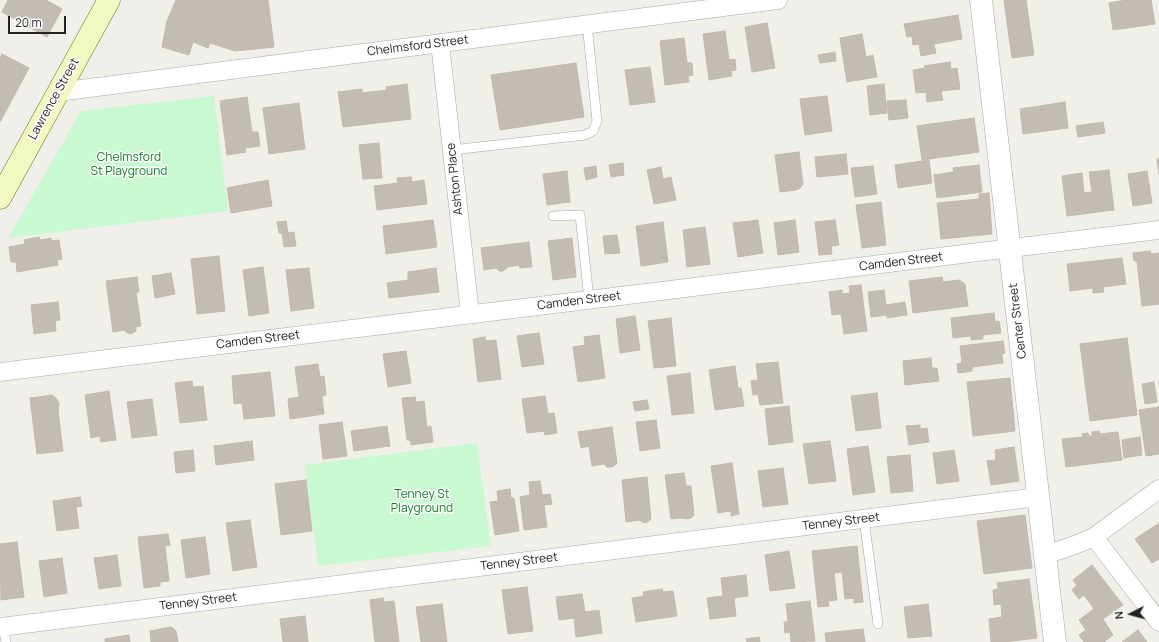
<!DOCTYPE html>
<html>
<head>
<meta charset="utf-8">
<style>
  body { margin:0 }
  #map { position:relative; width:1159px; height:642px; overflow:hidden; background:#f1efe9; font-family:Manrope,sans-serif }
  canvas { display:block }
  .north { position:absolute; left:1111px; top:594px; width:40px; height:40px; -webkit-text-stroke:3px #fff; paint-order:stroke; rotate:264deg; font-size:11px; font-weight:700; line-height:16px; text-align:center; color:#222 }
  .north::after { content:''; display:block; margin:auto; width:14px; height:18px; background:#222; clip-path:polygon(50% 0,100% 100%,50% 72%,0 100%) }
  .scale { position:absolute; left:8px; top:16px; width:58px; height:18px; box-sizing:border-box; border:2px solid #222; border-top:0; padding-left:5px; font-size:12px; line-height:14px; white-space:nowrap; color:#222; -webkit-text-stroke:3px #fff; paint-order:stroke }
</style>
</head>
<body>
<div id="map">
<canvas width="1159" height="642"></canvas>
<div class="north">N</div>
<div class="scale">20 m</div>
</div>
<script>
const ctx = document.querySelector('canvas').getContext('2d');
ctx.lineJoin = 'round';
function fill(path, color) {
  ctx.fillStyle = color;
  ctx.fill(path, 'evenodd');
}
function poly(rows) {
  const path = new Path2D();
  for (const r of rows) {
    path.moveTo(r[0], r[1]);
    for (let i = 2; i < r.length; i += 2) path.lineTo(r[i], r[i + 1]);
  }
  return path;
}
function trace(path, color, width, dash) {
  ctx.strokeStyle = color;
  ctx.lineWidth = width;
  ctx.lineCap = dash ? 'butt' : 'round';
  ctx.setLineDash(dash || []);
  ctx.stroke(path);
}
function label(font, color, halo, rows, align = 'center') {
  ctx.font = font + ' Manrope,sans-serif';
  ctx.lineWidth = 3;
  ctx.setLineDash([]);
  ctx.textBaseline = 'middle';
  ctx.strokeStyle = halo;
  ctx.fillStyle = color;
  for (const [text, x, y, turn = 0] of rows) {
    ctx.save();
    ctx.translate(x, y);
    ctx.rotate((+turn || 0) * Math.PI / 180);
    ctx.textAlign = isNaN(turn) ? turn : align;
    if (halo) ctx.strokeText(text, 0, 0);
    ctx.fillText(text, 0, 0);
    ctx.restore();
  }
}
fill(poly([
  [214,96,228,211,8,238,81,111],
  [477,443,491,546,318,566,305,465]
]), '#c8f9d1');
const building = poly([
  [8,0,46,0,62,9,47,37,2,12,8,0],
  [176,0,268,0,274,47,235,51,210,43,208,48,193,42,189,55,162,47,167,21,176,0],
  [1004,0,1026,0,1034,55,1012,58,1004,0],
  [1126,0,1151,0,1155,24,1113,30,1109,3,1126,0],
  [958,15,962,39,934,44,936,53,921,56,919,44,913,45,912,36,907,37,904,24,958,15],
  [767,23,775,68,752,72,745,27,767,23],
  [725,31,729,60,735,59,736,70,731,71,732,76,709,80,703,34,725,31],
  [862,34,866,57,873,55,877,77,847,82,840,38,862,34],
  [684,38,687,63,692,63,693,75,688,76,689,82,665,85,660,41,684,38],
  [835,52,836,61,820,63,818,55,835,52],
  [2,54,29,68,0,122,0,59,2,54],
  [950,62,951,69,957,68,960,89,941,91,943,100,927,102,926,92,916,93,913,70,925,68,924,66,950,62],
  [576,63,584,117,500,130,491,75,576,63],
  [650,67,655,102,630,105,625,70,650,67],
  [407,84,411,119,343,127,338,92,362,89,362,93,387,90,386,87,407,84],
  [884,84,887,113,870,115,867,86,884,84],
  [827,96,832,131,805,135,800,99,827,96],
  [247,97,252,132,258,132,260,146,245,148,246,152,227,155,220,101,247,97],
  [906,100,908,118,889,120,887,101,906,100],
  [1065,102,1068,128,1023,134,1020,109,1065,102],
  [299,103,305,149,269,154,263,108,299,103],
  [974,118,979,152,922,160,917,126,974,118],
  [1103,122,1105,133,1078,137,1076,126,1103,122],
  [379,143,382,178,363,179,359,145,379,143],
  [799,152,803,184,800,188,796,190,780,192,775,155,799,152],
  [846,154,848,174,817,177,815,157,846,154],
  [1159,158,1159,174,1157,159,1159,158],
  [929,160,932,183,898,188,895,165,929,160],
  [623,163,624,175,611,177,609,165,623,163],
  [979,165,982,192,937,198,934,175,954,172,953,168,979,165],
  [596,166,597,177,586,180,584,168,596,166],
  [873,166,877,194,855,197,851,168,873,166],
  [661,167,663,179,671,177,676,200,654,204,647,170,661,167],
  [1109,170,1114,210,1067,216,1062,176,1082,173,1084,193,1092,192,1089,172,1109,170],
  [567,171,570,202,547,205,543,174,567,171],
  [1147,171,1152,203,1133,206,1128,174,1147,171],
  [411,177,412,182,424,180,427,204,377,210,374,186,398,183,397,178,411,177],
  [268,180,272,206,231,213,227,188,268,180],
  [989,193,992,234,941,239,937,203,979,199,979,194,989,193],
  [881,202,886,245,862,248,856,205,881,202],
  [433,220,437,247,386,254,383,226,433,220],
  [758,220,763,253,738,257,733,223,758,220],
  [795,220,799,252,778,255,774,223,795,220],
  [835,220,839,245,831,246,832,254,819,255,815,222,835,220],
  [286,221,288,233,294,232,296,246,284,247,282,233,279,233,277,222,286,221],
  [663,222,668,262,641,266,636,226,663,222],
  [705,227,710,264,687,267,683,230,705,227],
  [617,235,620,253,605,254,603,236,617,235],
  [39,237,40,240,51,238,51,241,59,240,62,259,57,260,58,265,17,272,16,262,11,262,9,247,25,244,24,240,39,237],
  [572,238,576,277,553,280,548,241,572,238],
  [529,242,532,267,520,268,519,265,508,267,503,271,499,271,496,268,484,270,481,248,529,242],
  [1150,251,1151,254,1159,253,1159,304,1142,306,1137,261,1134,261,1133,253,1150,251],
  [219,256,225,311,197,314,191,259,219,256],
  [1122,258,1126,284,1103,287,1104,292,1093,293,1093,288,1070,291,1067,264,1122,258],
  [263,267,269,313,249,316,243,270,263,267],
  [309,268,314,308,291,311,286,270,309,268],
  [436,268,439,292,389,298,387,283,408,280,408,272,436,268],
  [171,273,175,294,155,298,152,276,171,273],
  [137,277,139,292,136,292,141,326,136,327,136,331,131,334,126,332,125,330,113,332,106,281,137,277],
  [942,277,943,282,959,280,965,284,968,306,913,313,909,281,942,277],
  [861,285,867,331,844,334,841,314,832,315,829,292,842,290,842,294,850,293,849,286,861,285],
  [884,290,886,305,905,302,907,315,887,318,887,315,871,317,868,292,884,290],
  [58,302,60,320,55,321,56,331,34,334,31,305,58,302],
  [994,313,995,322,999,321,1001,333,983,335,983,339,971,340,971,336,953,338,951,318,994,313],
  [635,316,640,350,620,353,616,319,635,316],
  [671,318,676,366,654,368,648,321,671,318],
  [539,333,544,364,522,367,517,336,539,333],
  [599,335,605,378,578,382,573,347,585,345,584,337,599,335],
  [485,337,486,341,496,340,501,379,478,382,473,339,485,337],
  [1127,338,1137,415,1090,421,1080,344,1127,338],
  [1003,341,1005,353,1002,354,1003,363,972,367,972,371,958,373,957,364,962,363,960,346,1003,341],
  [406,351,411,383,388,387,383,354,406,351],
  [931,358,932,368,937,368,939,381,905,385,903,361,931,358],
  [778,362,783,403,760,405,758,394,753,395,751,381,758,380,756,364,778,362],
  [318,364,320,377,324,376,326,395,322,396,324,414,290,419,288,399,299,397,295,367,318,364],
  [735,366,738,388,741,388,744,406,715,410,709,370,735,366],
  [270,372,275,416,244,419,242,403,234,404,232,376,270,372],
  [690,373,694,413,672,415,667,376,690,373],
  [1010,378,1015,431,973,436,967,382,1010,378],
  [192,381,193,387,203,386,207,420,180,423,175,383,192,381],
  [1154,382,1157,402,1145,404,1142,384,1154,382],
  [109,391,116,440,101,442,100,436,91,438,85,395,109,391],
  [877,393,881,428,856,431,851,396,877,393],
  [52,395,56,398,59,403,58,411,63,451,37,454,30,398,52,395],
  [545,396,548,414,554,413,557,433,545,435,544,431,527,433,522,399,545,396],
  [415,397,416,402,424,401,427,427,431,426,433,442,411,445,410,440,407,440,402,398,415,397],
  [152,399,157,435,132,438,127,402,152,399],
  [647,400,649,409,635,411,633,402,647,400],
  [789,406,793,442,769,445,765,409,789,406],
  [1159,407,1159,454,1146,456,1139,410,1159,407],
  [656,420,660,448,640,451,636,422,656,420],
  [342,422,347,456,323,459,319,425,342,422],
  [920,425,920,429,927,428,929,442,909,445,906,426,920,425],
  [387,426,390,446,354,451,351,431,387,426],
  [612,427,617,463,614,466,611,467,607,467,604,464,592,466,589,446,581,448,578,432,612,427],
  [1099,431,1100,434,1118,432,1122,460,1066,467,1062,439,1083,437,1082,434,1088,433,1089,436,1092,436,1092,432,1099,431],
  [1140,437,1142,455,1124,458,1122,440,1140,437],
  [252,441,254,460,216,465,214,446,252,441],
  [830,441,836,481,809,484,803,444,830,441],
  [868,446,875,492,853,495,847,449,868,446],
  [1014,447,1019,481,991,485,987,461,996,460,995,450,1014,447],
  [193,450,195,471,176,473,174,452,193,450],
  [954,450,959,481,937,484,933,453,954,450],
  [910,455,913,491,891,493,887,457,910,455],
  [732,463,739,514,731,516,731,511,718,513,711,466,732,463],
  [783,468,788,504,763,507,758,471,783,468],
  [684,473,686,486,691,486,694,515,691,518,687,519,683,518,671,519,665,475,684,473],
  [647,477,651,519,646,523,642,522,640,520,626,522,622,480,647,477],
  [306,480,312,531,281,535,275,484,306,480],
  [540,481,542,495,550,494,552,504,544,505,547,527,524,530,520,497,530,495,529,482,540,481],
  [510,489,511,498,514,498,519,531,495,535,490,502,498,501,497,491,510,489],
  [80,497,82,506,76,507,79,528,57,531,53,501,80,497],
  [1025,515,1032,568,984,574,977,521,1025,515],
  [250,520,257,567,233,571,226,523,250,520],
  [1159,523,1159,559,1152,563,1135,539,1159,523],
  [168,534,170,545,165,546,169,581,160,582,160,586,144,588,138,537,168,534],
  [205,537,210,574,186,578,181,540,205,537],
  [17,542,24,597,1,600,0,544,17,542],
  [857,546,863,602,854,603,854,598,845,599,842,572,834,573,837,600,828,601,829,606,818,607,812,551,857,546],
  [789,551,795,588,770,591,765,555,789,551],
  [117,555,121,586,99,589,94,558,117,555],
  [62,558,67,593,44,597,39,561,62,558],
  [1092,565,1123,605,1103,619,1113,635,1104,642,1084,642,1079,635,1086,630,1079,620,1094,609,1084,595,1079,599,1072,590,1077,585,1073,580,1092,565],
  [746,575,748,596,734,598,736,616,710,619,707,598,723,596,721,578,746,575],
  [1029,579,1037,638,1004,642,991,642,989,619,1002,617,1001,604,994,605,993,590,998,589,997,583,1029,579],
  [527,587,533,631,508,634,502,590,527,587],
  [662,589,663,592,673,591,677,616,636,622,632,598,644,596,643,592,662,589],
  [582,594,585,612,599,610,602,633,576,637,574,618,559,620,556,597,582,594],
  [383,598,384,602,394,601,399,642,375,642,370,600,383,598],
  [810,601,815,641,791,642,790,632,785,633,784,622,788,622,786,604,810,601],
  [442,604,447,642,421,642,416,607,442,604],
  [928,604,932,636,908,638,904,607,928,604],
  [305,616,308,642,283,642,280,619,305,616],
  [170,627,173,628,176,631,178,642,151,642,150,631,170,627],
  [863,629,865,642,826,642,825,633,863,629],
  [1138,630,1147,642,1122,642,1138,630],
  [129,635,130,642,105,642,105,639,129,635],
  [759,637,760,642,747,642,746,639,759,637]
]);
fill(building, '#c2bcb5');
trace(building, '#c3b8ab', 1);
const service = poly([
  [452,150,585,135,593,131,597,121,587,24],
  [553,216,580,215,589,299],
  [864,519,878,624],
  [3,627,6,642]
]);
const minor = poly([
  [440,43,470,314],
  [58,92,778,0],
  [0,372,1159,230],
  [1094,537,1159,622],
  [1045,555,1075,545,1094,537,1159,489],
  [0,627,1038,497]
]);
const tertiary = poly([
  [981,0,1055,642]
]);
const secondary = poly([
  [0,198,109,0]
]);
trace(service, '#a6a6a6', 10);
trace(minor, '#a6a6a6', 19);
trace(tertiary, '#a6a6a6', 23);
trace(secondary, '#617908', 23);
trace(service, '#fff', 9);
trace(minor, '#fff', 18);
trace(tertiary, '#fff', 22);
trace(secondary, '#f0f9bf', 22);
label('12px', '#222', '#fff', [
  ["Chelmsford Street",418,46,-7],
  ["Lawrence Street",54,99,-61],
  ["Ashton Place",455,179,-96],
  ["Camden Street",901,262,-7],
  ["Camden Street",579,301,-7],
  ["Center Street",1018,321,-97],
  ["Camden Street",258,340,-7],
  ["Tenney Street",841,522,-7],
  ["Tenney Street",519,562,-7],
  ["Tenney Street",198,602,-7]
]);
label('12px', '#0f8124', '#fff', [
  ["Chelmsford",129,158],
  ["St Playground",129,172],
  ["Tenney St",422,495],
  ["Playground",422,509]
]);
</script>
</body>
</html>
